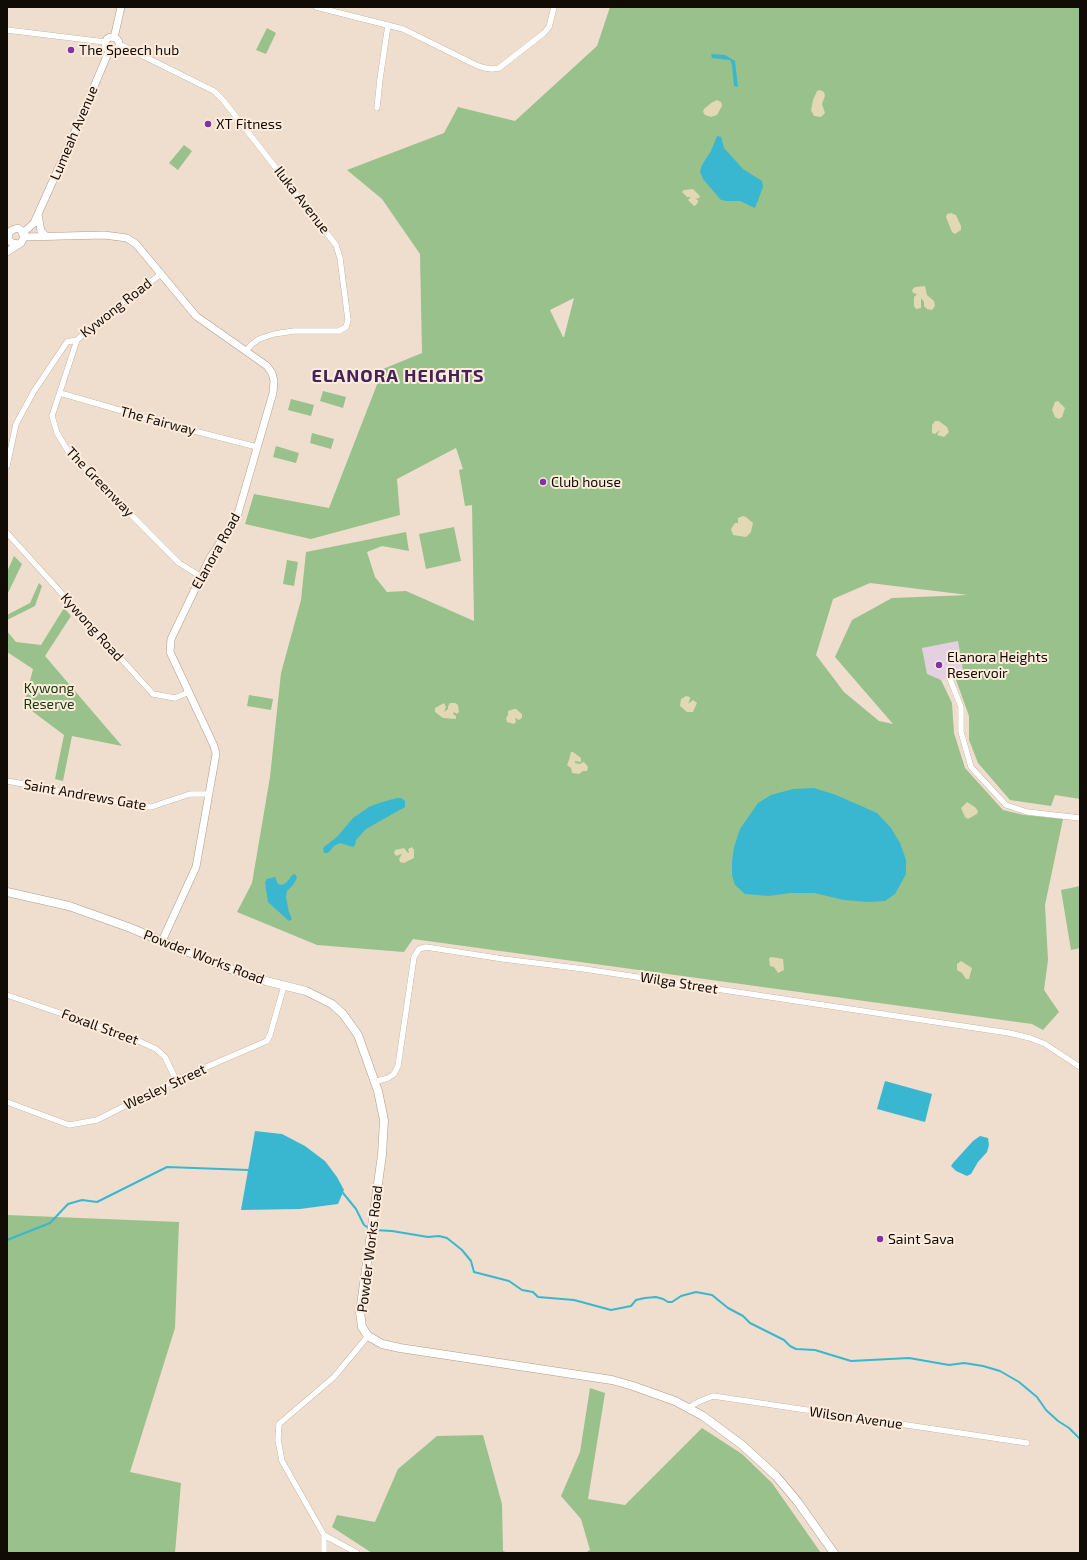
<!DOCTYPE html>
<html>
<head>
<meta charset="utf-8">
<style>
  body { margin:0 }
  #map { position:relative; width:1087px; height:1560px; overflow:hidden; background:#efdece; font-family:"Exo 2",sans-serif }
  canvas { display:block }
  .frame { position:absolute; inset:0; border:8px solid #110b06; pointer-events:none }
</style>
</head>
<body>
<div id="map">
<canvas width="1087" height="1560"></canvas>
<div class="frame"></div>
</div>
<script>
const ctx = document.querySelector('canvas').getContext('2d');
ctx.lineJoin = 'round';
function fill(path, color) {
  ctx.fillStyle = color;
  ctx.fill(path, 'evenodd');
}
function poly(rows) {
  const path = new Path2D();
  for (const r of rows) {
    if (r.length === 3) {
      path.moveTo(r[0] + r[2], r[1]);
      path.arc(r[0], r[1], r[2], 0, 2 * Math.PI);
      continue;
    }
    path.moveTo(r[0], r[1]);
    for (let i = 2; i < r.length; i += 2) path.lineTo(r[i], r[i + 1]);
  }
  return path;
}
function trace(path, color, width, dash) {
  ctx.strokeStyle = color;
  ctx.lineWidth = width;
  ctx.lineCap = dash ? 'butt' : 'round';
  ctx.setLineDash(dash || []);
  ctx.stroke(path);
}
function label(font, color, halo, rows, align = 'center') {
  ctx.font = font + ' "Exo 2",sans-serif';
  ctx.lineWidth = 4;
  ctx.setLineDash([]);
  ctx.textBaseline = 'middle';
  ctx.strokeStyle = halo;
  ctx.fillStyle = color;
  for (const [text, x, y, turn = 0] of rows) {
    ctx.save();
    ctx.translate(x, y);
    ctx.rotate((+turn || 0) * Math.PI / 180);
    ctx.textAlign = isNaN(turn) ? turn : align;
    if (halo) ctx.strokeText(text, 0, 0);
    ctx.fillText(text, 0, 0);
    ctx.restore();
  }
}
fill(poly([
  [958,641,964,676,941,680,927,675,922,648]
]), '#e3d1e2');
fill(poly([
  [610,7,1080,7,1080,799,1055,795,1051,806,1010,800,978,763,969,740,969,716,955,677,964,676,958,641,922,648,927,674,941,680,952,703,954,733,965,768,1003,810,1024,815,1063,819,1045,905,1048,960,1044,990,1059,1012,1043,1030,1032,1024,413,939,404,952,317,945,237,912,252,883,270,777,281,673,301,600,306,552,406,532,409,551,382,546,367,552,375,577,387,592,406,591,474,621,472,505,465,506,459,470,463,469,456,448,397,479,400,515,311,539,245,524,254,494,329,508,383,369,422,353,420,254,382,199,347,170,444,133,458,107,515,121,597,46],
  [574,298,564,337,563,337,550,310],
  [870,583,968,595,892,598,852,620,835,657,893,724,879,721,844,692,816,655,833,599],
  [267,28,276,33,266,54,256,50],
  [184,145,192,151,178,170,169,163],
  [323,391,346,397,343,408,320,401],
  [291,399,314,405,311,416,288,410],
  [312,433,334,439,331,449,310,443],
  [276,446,299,453,296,463,273,457],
  [454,527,461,561,426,569,419,534],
  [14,556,22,564,7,595,7,572],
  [287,560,298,562,294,586,283,584],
  [39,583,42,586,35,606,7,620,7,615,30,603],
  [64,608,71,616,45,656,122,746,72,736,63,781,55,779,64,735,24,705,33,669,7,652,7,631,16,642,41,645],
  [249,695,273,699,271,710,247,706],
  [1080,886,1080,948,1071,950,1061,890],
  [7,1215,179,1222,175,1328,130,1472,181,1483,175,1553,7,1553],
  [590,1388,605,1393,588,1499,625,1505,702,1428,742,1454,772,1483,821,1553,585,1553,590,1550,581,1519,561,1496,580,1452],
  [483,1435,502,1504,503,1551,508,1553,372,1553,332,1527,337,1515,375,1522,398,1469,437,1436]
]), '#98c18b');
fill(poly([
  [820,90,824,92,825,96,822,104,825,113,821,117,814,116,811,110,813,100,817,91],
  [717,100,721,102,722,106,717,115,711,117,705,115,703,112,704,109,711,103],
  [693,189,700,196,699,198,695,199,698,200,698,202,696,205,694,206,688,200,691,197,687,197,682,192,684,190],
  [951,213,956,215,961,226,961,230,955,234,952,232,946,217,947,214],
  [925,286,927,295,934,301,935,306,932,310,927,309,924,306,924,302,921,298,921,308,916,309,914,306,914,297,917,294,913,293,912,290,915,287],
  [1058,401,1065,408,1062,417,1059,419,1055,417,1052,410,1055,402],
  [935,421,939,421,947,427,949,432,944,437,937,435,940,430,935,434,932,433,932,425],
  [743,516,746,517,753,523,751,532,746,537,733,535,731,529,735,523,738,523,738,518],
  [686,696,690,697,690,699,688,704,693,700,697,703,693,712,687,712,680,706,681,699],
  [444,703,446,707,444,712,448,709,448,706,450,703,455,703,458,705,459,712,457,714,454,712,453,714,456,716,456,719,443,718,435,712,435,708],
  [514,709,516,709,522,714,522,718,519,720,515,718,516,722,514,724,507,722,506,718,508,715,508,711],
  [571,752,573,752,581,758,581,762,575,761,575,763,580,764,583,762,585,763,588,767,587,771,583,771,579,774,572,773,571,768,567,765,569,760],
  [967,802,975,807,978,811,977,814,968,819,965,817,961,808],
  [412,847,414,850,414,858,404,863,400,862,399,859,402,854,396,856,394,853,395,850,404,848,408,853,409,852,408,849],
  [772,957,783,959,784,970,778,973,774,967,770,966,769,958],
  [961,961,972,968,969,979,966,979,962,973,957,970,957,964]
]), '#e2d8b3');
fill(poly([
  [711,54,725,55,735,61,738,87,734,86,732,65,730,60,712,58],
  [717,136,721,137,724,148,743,169,762,181,763,187,755,208,740,201,727,201,721,200,703,179,700,172,702,165,711,151],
  [814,788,836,795,877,813,891,828,900,843,906,860,906,874,895,894,885,901,869,902,844,900,814,893,790,893,769,896,745,894,735,885,732,875,732,861,734,847,740,829,758,803,771,795,793,789],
  [397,798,401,798,405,801,405,807,366,829,356,840,355,845,353,847,340,843,334,846,328,853,324,853,323,849,324,847,337,837,353,818,369,807,379,803],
  [293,874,296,875,297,878,293,885,287,891,286,897,289,912,292,919,289,921,268,902,265,882,267,879,275,877,278,884,282,885,286,883],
  [885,1081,932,1094,925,1122,877,1109],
  [255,1131,282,1134,305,1146,325,1161,337,1177,344,1190,338,1204,300,1209,241,1210],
  [980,1136,988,1138,989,1145,987,1152,978,1162,971,1174,967,1176,956,1171,951,1166,953,1163,973,1141]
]), '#3ab7d0');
trace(poly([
  [343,1193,356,1209,364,1225,370,1229],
  [374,1230,392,1231,428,1237,439,1236,447,1238,462,1250,471,1261,474,1272,509,1281,522,1290,533,1292,538,1297,574,1300,611,1310,631,1306,636,1300,645,1298,656,1297,663,1299,668,1302,672,1302,681,1296,696,1292,712,1295,728,1308,743,1316,750,1323,784,1340,790,1346,796,1349,815,1350,851,1361,909,1358,949,1365,964,1363,983,1366,1000,1371,1019,1382,1037,1397,1046,1410,1058,1421,1069,1428,1080,1439],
  [7,1240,50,1223,68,1204,82,1200,97,1202,167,1167,248,1170]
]), '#3ab7d0', 2);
const minor = poly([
  [316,7,403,29,478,66,485,68,492,69,499,68,544,33,549,27,554,7],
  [7,30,105,42],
  [119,44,214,91,223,100,336,245,340,258,348,320,346,327,339,331,294,331,274,334,259,339,251,345,246,351],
  [377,108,380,79,388,25],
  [77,340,52,416,57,433,68,451,179,563,200,576],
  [60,393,171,425,257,447],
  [7,466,16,424,34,391,67,342,77,340,99,320,161,274],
  [7,533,153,694,175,698,189,692],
  [950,679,961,707,961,732,971,767,1006,805,1027,812,1080,818],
  [7,781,100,798,135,806,151,807,190,794,209,794],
  [7,995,130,1037,156,1049,165,1057,176,1080],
  [374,1082,388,1078,394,1074,398,1066,414,957,419,949,426,947,503,959,584,969,1009,1033,1030,1038,1045,1044,1080,1067],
  [7,1102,69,1125,97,1120,176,1080,267,1041,270,1035,284,986],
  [688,1408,698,1402,713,1396,1027,1443],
  [324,1535,357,1553],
  [324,1553,324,1535,282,1461,278,1440,279,1424,334,1377,368,1336]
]);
const tertiary = poly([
  [112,44,7],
  [114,38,121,7],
  [38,215,41,231,46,236],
  [23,233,34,223,77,127,109,51],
  [24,237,104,235,127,238,136,244,196,316,267,366,272,373,274,381,273,393,237,517,210,558,171,639,170,652,214,746,216,754,196,867,162,941],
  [7,252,21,243,24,237,21,230,18,228,12,230,9,233,8,239,12,243,19,244]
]);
const secondary = poly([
  [7,892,69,906,128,927,227,968,266,981,306,991,332,1004,343,1014,358,1035,378,1091,384,1120,382,1155,360,1312,362,1327,368,1336,382,1344,400,1348,612,1380,633,1386,675,1401,703,1416,742,1445,776,1476,797,1501,834,1553]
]);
trace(minor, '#ac9c8c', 6);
trace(tertiary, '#ac9c8c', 8);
trace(secondary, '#ac9c8c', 9);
trace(minor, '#fff', 5.5);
trace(tertiary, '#fff', 7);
trace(secondary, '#fff', 8);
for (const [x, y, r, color] of [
  [71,50,4,"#7f34a5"],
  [208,124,4,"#7f34a5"],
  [543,482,4,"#7f34a5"],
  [939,665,4,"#7f34a5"],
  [880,1239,4,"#7f34a5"]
]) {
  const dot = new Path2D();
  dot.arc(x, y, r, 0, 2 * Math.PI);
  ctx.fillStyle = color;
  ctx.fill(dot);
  trace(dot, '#fdebdb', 1.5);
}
label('14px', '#110b06', '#fdebdb', [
  ["The Speech hub",79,50],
  ["XT Fitness",216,124],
  ["Club house",551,482],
  ["Elanora Heights",947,657],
  ["Reservoir",947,673],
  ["Saint Sava",888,1239]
], 'left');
label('14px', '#110b06', '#fdebdb', [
  ["Lumeah Avenue",74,133,-67],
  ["Iluka Avenue",302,200,52],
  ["Kywong Road",116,308,-38],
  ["The Fairway",158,421,15],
  ["The Greenway",100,482,46],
  ["Elanora Road",216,551,-61],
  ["Kywong Road",92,627,48],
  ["Saint Andrews Gate",85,795,10],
  ["Powder Works Road",204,957,21],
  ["Wilga Street",679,983,9],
  ["Foxall Street",100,1027,20],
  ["Wesley Street",165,1087,-25],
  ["Powder Works Road",370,1249,-83],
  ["Wilson Avenue",856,1418,8]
]);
label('14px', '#143706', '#fdebdb', [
  ["Kywong",49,688],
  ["Reserve",49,704]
]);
ctx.letterSpacing = '1px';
label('bold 18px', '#452259', '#fdebdb', [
  ["ELANORA HEIGHTS",398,376]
]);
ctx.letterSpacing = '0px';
</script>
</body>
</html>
